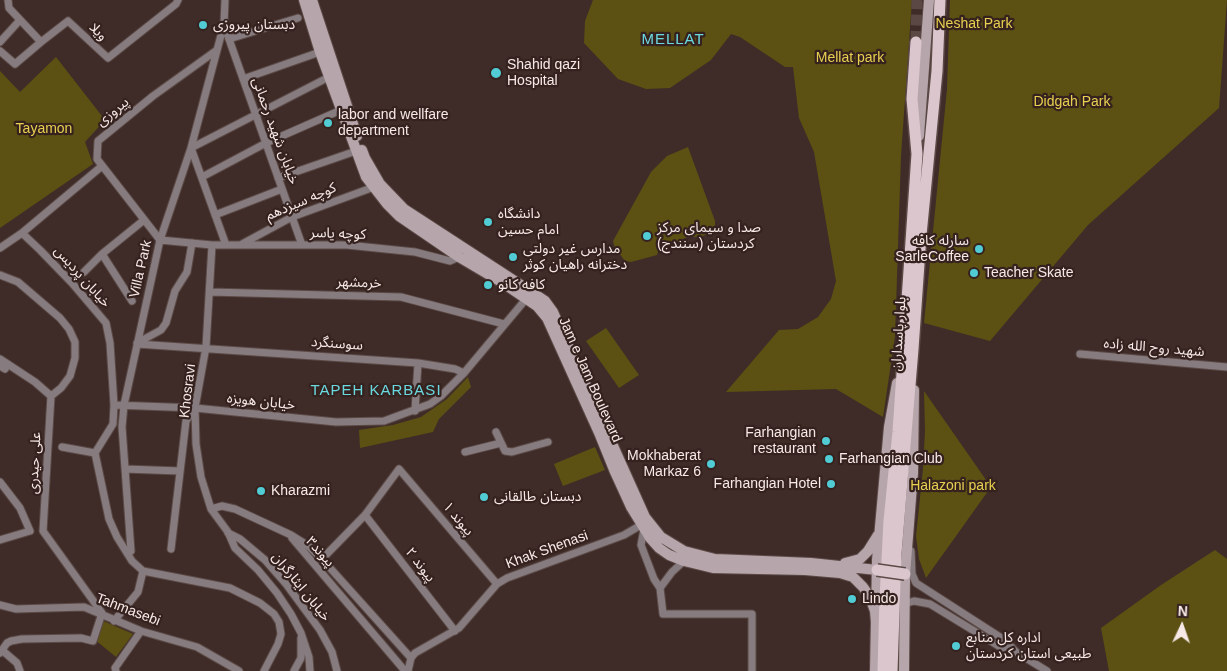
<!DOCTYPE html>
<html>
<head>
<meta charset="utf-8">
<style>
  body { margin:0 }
  #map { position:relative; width:1227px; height:671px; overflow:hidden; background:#3f2c28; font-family:Arial,sans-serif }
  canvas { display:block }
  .north { position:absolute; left:1157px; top:601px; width:50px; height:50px; -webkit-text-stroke:4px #35221f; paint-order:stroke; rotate:3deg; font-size:14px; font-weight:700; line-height:20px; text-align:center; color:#f7e9e7 }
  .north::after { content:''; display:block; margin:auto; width:18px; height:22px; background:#f7e9e7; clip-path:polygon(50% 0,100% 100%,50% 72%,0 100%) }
</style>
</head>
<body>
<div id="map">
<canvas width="1227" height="671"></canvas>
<div class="north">N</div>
</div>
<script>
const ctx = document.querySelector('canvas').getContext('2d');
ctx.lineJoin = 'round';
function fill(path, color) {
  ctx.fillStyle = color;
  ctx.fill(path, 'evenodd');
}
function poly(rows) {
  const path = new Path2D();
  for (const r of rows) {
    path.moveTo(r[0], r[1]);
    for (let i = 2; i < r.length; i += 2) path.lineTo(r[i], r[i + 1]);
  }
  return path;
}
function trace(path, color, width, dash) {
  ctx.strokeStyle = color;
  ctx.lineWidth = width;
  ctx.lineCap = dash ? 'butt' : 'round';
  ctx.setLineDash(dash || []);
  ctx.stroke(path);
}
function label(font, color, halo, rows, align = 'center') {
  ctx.font = font + ' Arial,"Noto Sans Arabic",sans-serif';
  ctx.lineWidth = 4.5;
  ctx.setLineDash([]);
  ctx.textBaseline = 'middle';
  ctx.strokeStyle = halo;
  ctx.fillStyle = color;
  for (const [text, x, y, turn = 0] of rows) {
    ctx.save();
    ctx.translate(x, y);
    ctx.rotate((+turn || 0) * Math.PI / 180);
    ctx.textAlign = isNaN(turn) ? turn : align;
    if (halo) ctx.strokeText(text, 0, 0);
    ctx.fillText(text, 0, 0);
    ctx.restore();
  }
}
fill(poly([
  [593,0,912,0,901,156,895,336,883,417,836,389,726,392,779,330,798,329,818,317,831,299,836,281,814,152,799,118,793,67,785,67,740,37,731,34,711,60,670,88,646,89,618,79,584,43,585,21],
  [950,0,1227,0,1219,108,1088,225,990,341,924,323,947,89],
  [56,57,105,120,85,142,93,164,0,228,0,71,20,92],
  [688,147,715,221,715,230,699,238,690,236,659,249,657,255,631,262,625,261,615,248,613,241,651,172,667,156],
  [606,328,639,375,619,388,586,341],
  [468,377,471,387,439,419,433,432,360,448,359,430,393,425,421,417,447,399],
  [924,391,991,487,926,578,919,559,916,536,923,469,925,431],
  [595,447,605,470,563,486,554,464],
  [1215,550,1227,559,1227,671,1109,671,1101,628,1161,585],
  [101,620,133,634,116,657,94,639]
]), '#5c5112');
trace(poly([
  [916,42,917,0]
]), '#5b4845', 11, [11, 5.5]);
const street = poly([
  [8,0,9,8,41,42,68,21,108,58,176,4,178,0],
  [224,25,302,245],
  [229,39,298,18],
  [0,42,20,20],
  [0,51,15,64,41,42],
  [243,79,320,52],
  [202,177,266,143,341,110],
  [278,178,356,151],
  [215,215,282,189],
  [22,233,40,250,72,283,106,323,110,343,114,405],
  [160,240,212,245,347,245,415,252,450,261,459,257],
  [160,240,97,159,98,141,153,96,217,50],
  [242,244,292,217,374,187],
  [212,245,206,347,195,408,196,444,201,477,211,509,228,532,235,548,258,570,277,593,291,614,301,633,309,657,310,671],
  [226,245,191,148,329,77],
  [0,248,22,233,102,166],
  [102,254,132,301],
  [84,272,102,254,144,220],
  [0,275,18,282,60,318,69,329,75,342,75,358,70,376,61,388,51,396],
  [210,292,401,297,504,324],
  [137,343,161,330,166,323,175,291,187,272,192,243],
  [137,344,418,363,455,369,464,373],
  [1080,354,1227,367],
  [0,359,35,382,51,396],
  [0,366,5,369,8,364],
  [415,411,418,363],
  [496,432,505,451,512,452,548,442],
  [62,447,95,453],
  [465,452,501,443],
  [125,469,180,471],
  [0,482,20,508,30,531,0,540],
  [211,509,222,506,235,509,291,535,307,545,322,559,411,658],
  [365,515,455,631],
  [644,529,641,545,654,579,660,588,663,614,752,614,752,671],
  [228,533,240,539,265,560,286,584,320,630,332,652,337,671],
  [292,538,405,671],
  [171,549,186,421,195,408],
  [131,551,122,427,124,405,160,240,191,148,224,24,225,0],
  [911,551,912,574,916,583,1006,641,1016,652],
  [322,559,365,515,399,469,497,584],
  [143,571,132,561,117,537,109,519,95,453,113,424,114,405,195,408,336,422,384,421,430,404,441,396,464,373,526,299],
  [660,588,672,572,684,561],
  [904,604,914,601,930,604,1002,648,1016,652,1047,671],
  [0,605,16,609,84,607,141,631,197,647,239,671],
  [114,621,138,592,143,571,230,588,260,603,274,614,279,622,281,634,278,644,264,671],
  [3,651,17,663,20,671],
  [0,653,7,643,11,641,22,639,81,638,93,641,102,613,43,531,51,396],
  [116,671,115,668,141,631],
  [294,671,301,658,301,638],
  [408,671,411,658,415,653,459,628,497,584,507,578,624,535,641,525]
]);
const secondary = poly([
  [304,0,320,52,366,177,387,204,399,216,459,257,503,283,537,306,547,318,600,435,615,472,631,507,650,538,659,548,669,555,684,561,713,568,805,570,840,573,853,577,863,587,870,597,875,611,876,623],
  [312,0,357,136],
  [919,136,929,0],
  [362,150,365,158,380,184,404,209,533,293,545,301,553,312,645,517,661,537,684,551,715,559,811,563,877,570],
  [845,563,860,559,868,551,878,535],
  [875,671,877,560,889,427,897,383],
  [904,671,905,574,913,473,914,390]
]);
const primary = poly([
  [883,671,885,599,889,521,898,432,917,154,912,99,916,42],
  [892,671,896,553,913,349,921,235,937,71,940,0]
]);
trace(street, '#5c4a47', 9);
trace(secondary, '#5c4a47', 12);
trace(primary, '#5c4a47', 14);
trace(street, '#867c7f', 7);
trace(secondary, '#b6a6ab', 10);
trace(primary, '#dbc6cd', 11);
const primaryBridge = poly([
  [877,570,905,574]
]);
trace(primaryBridge, '#5c4a47', 14, []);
trace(primaryBridge, '#dbc6cd', 11);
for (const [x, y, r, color] of [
  [203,25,5,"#51ccd4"],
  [496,73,6,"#51ccd4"],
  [328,123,5,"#51ccd4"],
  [488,222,5,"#51ccd4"],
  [647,236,5,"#51ccd4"],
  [979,249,5,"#51ccd4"],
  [513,257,5,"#51ccd4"],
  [974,273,5,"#51ccd4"],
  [488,285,5,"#51ccd4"],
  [826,441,5,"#51ccd4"],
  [829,459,5,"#51ccd4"],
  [711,464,5,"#51ccd4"],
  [831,484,5,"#51ccd4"],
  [261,491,5,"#51ccd4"],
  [484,497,5,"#51ccd4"],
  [852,599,5,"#51ccd4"],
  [956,646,5,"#51ccd4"]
]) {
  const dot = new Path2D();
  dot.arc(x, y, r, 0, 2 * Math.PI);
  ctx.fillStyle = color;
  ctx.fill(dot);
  trace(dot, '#35221f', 2);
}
label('14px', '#e8d050', '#35221f', [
  ["Neshat Park",974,24],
  ["Mellat park",850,58],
  ["Didgah Park",1072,102],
  ["Tayamon",44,129],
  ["Halazoni park",953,486]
]);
label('14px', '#f7e9e7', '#35221f', [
  ["دبستان پیروزی",213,25],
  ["Shahid qazi",507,65],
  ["Hospital",507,81],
  ["labor and wellfare",338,115],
  ["department",338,131],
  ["دانشگاه",498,214],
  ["امام حسین",498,230],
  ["صدا و سیمای مرکز",657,228],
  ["کردستان (سنندج)",657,244],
  ["سارله کافه",969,241,"right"],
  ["SarleCoffee",969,257,"right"],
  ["مدارس غیر دولتی",523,249],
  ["دخترانه راهیان کوثر",523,265],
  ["Teacher Skate",984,273],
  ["کافه کانو",498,285],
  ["Farhangian",816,433,"right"],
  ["restaurant",816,449,"right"],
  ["Mokhaberat",701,456,"right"],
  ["Markaz 6",701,472,"right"],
  ["Farhangian Club",839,459],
  ["Farhangian Hotel",821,484,"right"],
  ["Kharazmi",271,491],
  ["دبستان طالقانی",494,497],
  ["Lindo",862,599],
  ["اداره کل منابع",966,638],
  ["طبیعی استان کردستان",966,654]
], 'left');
label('14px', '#f7e9e7', '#35221f', [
  ["ویلا",98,32,46],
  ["پیروزی",113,112,-39],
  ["خیابان شهید رحمانی",275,131,70],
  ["کوچه سیزدهم",301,202,-23],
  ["کوچه یاسر",338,234,2],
  ["Villa Park",141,269,-77],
  ["خیابان پردیس",82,277,48],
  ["خرمشهر",359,283,2],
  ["بلوار پاسداران",899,334,-86],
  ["سوسنگرد",337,344,4],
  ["شهید روح الله زاده",1154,348,5],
  ["Jam e Jam Boulevard",590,380,66],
  ["Khosravi",188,391,-83],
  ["خیابان هویزه",261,402,6],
  ["علی حیدری",35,463,-87],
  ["پیوند ۱",458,519,50],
  ["Khak Shenasi",547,550,-20],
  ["پیوند۳",320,552,48],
  ["پیوند ۲",420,565,52],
  ["خیابان ایثارگران",301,587,51],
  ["Tahmasebi",128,610,21]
]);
ctx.letterSpacing = '1px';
label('15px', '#6bd8df', '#35221f', [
  ["MELLAT",673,40],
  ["TAPEH KARBASI",376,391]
]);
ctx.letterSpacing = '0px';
</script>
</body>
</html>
